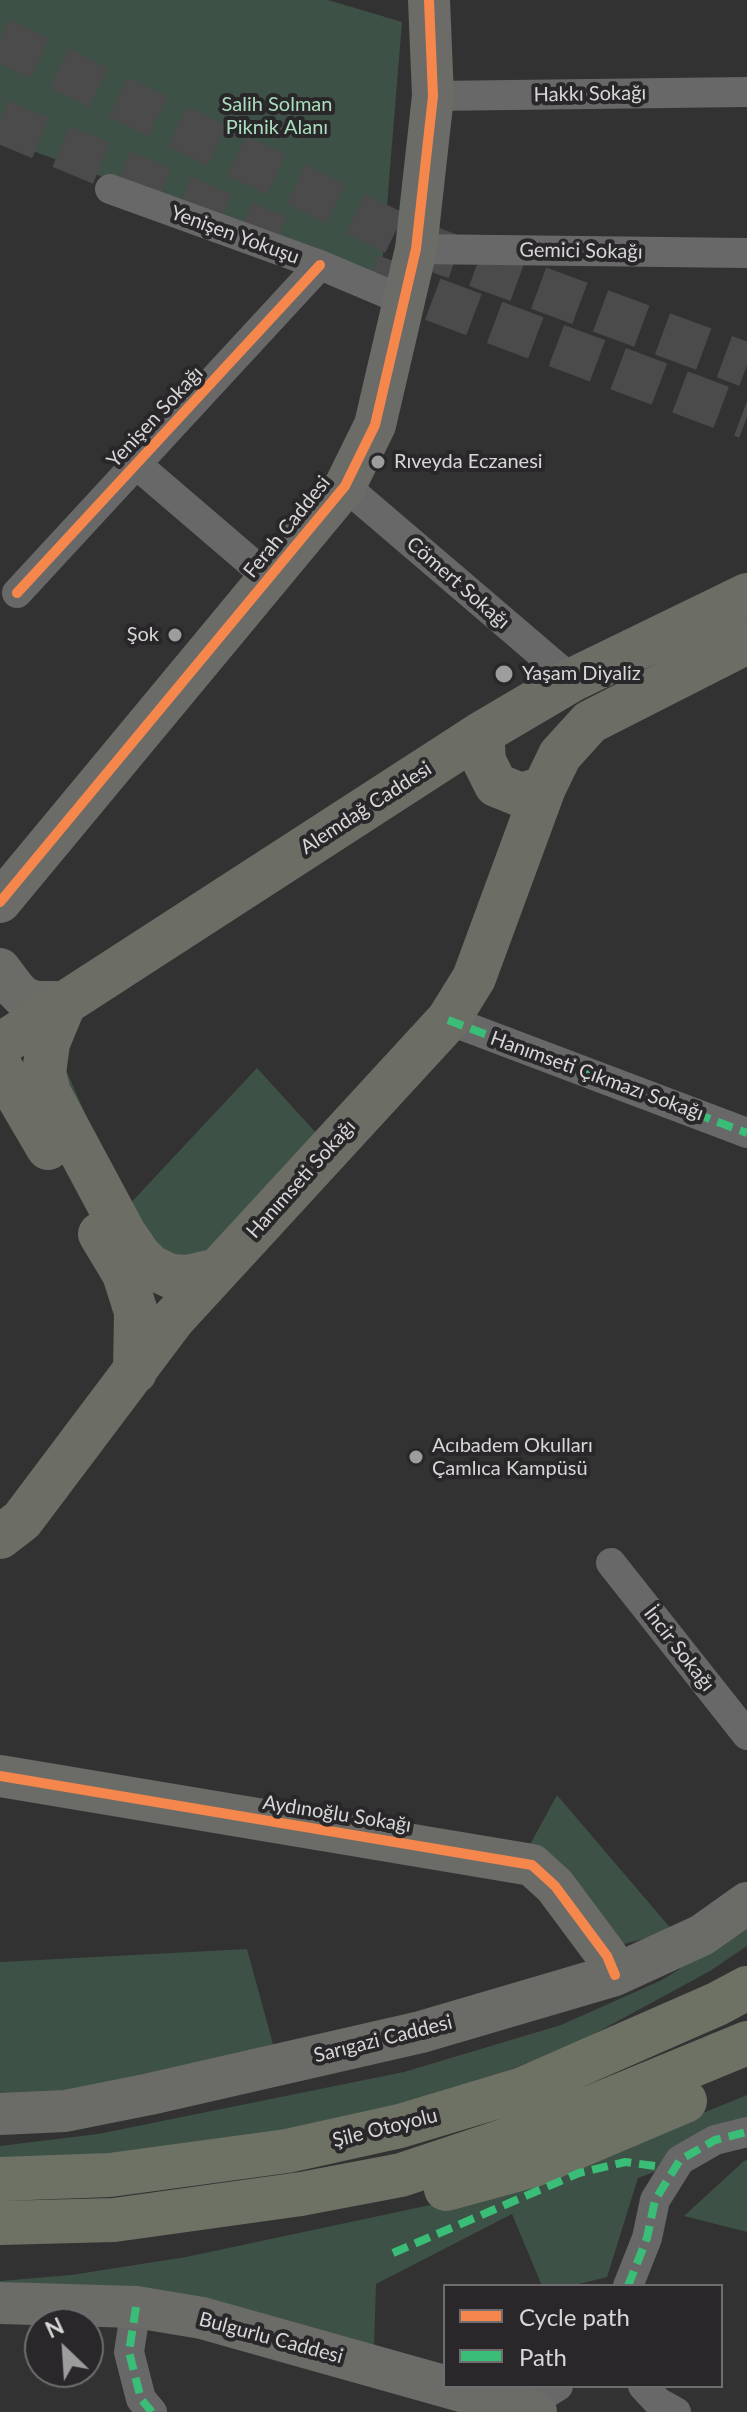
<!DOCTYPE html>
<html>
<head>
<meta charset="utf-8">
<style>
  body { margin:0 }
  #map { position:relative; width:747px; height:2412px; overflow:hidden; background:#323232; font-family:Lato,sans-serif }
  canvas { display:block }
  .legend { position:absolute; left:443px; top:2284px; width:280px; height:104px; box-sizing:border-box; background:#292729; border:2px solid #6f6d6f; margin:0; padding:10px 14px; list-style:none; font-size:24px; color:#d8d7d8 }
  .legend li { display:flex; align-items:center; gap:16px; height:40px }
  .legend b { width:40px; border:2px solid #6f6d6f }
  .north { position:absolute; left:24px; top:2308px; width:80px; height:80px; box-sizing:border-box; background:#292729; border:2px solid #6f6d6f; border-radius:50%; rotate:335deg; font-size:22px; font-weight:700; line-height:32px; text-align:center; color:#d8d7d8 }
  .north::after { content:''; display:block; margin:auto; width:28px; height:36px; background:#9e9d9e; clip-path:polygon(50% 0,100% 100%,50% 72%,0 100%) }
</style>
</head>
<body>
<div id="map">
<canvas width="747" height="2412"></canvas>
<ul class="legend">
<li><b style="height:10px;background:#f5874c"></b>Cycle path</li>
<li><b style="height:10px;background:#3abd76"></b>Path</li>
</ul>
<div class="north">N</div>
</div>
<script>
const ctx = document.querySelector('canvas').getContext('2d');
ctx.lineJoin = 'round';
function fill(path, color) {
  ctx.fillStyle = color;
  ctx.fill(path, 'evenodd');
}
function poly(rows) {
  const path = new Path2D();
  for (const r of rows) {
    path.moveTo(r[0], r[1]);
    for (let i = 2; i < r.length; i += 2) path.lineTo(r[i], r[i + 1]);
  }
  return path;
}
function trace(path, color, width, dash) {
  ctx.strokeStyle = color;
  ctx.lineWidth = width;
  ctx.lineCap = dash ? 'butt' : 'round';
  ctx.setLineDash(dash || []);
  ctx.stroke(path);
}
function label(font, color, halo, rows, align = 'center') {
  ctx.font = font + ' Lato,sans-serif';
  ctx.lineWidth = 8;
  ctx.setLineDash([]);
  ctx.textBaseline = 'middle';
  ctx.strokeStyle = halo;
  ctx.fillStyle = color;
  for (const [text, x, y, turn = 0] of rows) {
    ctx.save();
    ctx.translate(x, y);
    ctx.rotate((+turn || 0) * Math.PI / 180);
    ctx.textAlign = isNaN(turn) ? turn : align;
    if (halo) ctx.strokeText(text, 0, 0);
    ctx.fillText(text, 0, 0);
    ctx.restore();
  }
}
fill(poly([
  [0,0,328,0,402,22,381,279,0,139],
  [57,1049,126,1208,257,1068,318,1135,189,1281,139,1264,20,1081],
  [557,1795,673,1931,605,1949,527,1850],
  [747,1927,747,1946,710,1971,583,2040,391,2119,0,2180,0,2146,98,2134,404,2072,561,2025,662,1980],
  [247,1949,276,2055,0,2107,0,1962],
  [747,2095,747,2138,638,2178,607,2277,571,2286,542,2286,512,2214,376,2284,374,2348,0,2286,0,2281,71,2275,186,2257,482,2194,624,2145],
  [747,2160,747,2232,684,2216,744,2161]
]), '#3e5146');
trace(poly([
  [0,39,411,241,747,365],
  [0,121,278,237],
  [371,276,747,417]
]), '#4b4b4b', 44, [44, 22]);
trace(poly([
  [433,96,747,92],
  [110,189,320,265,405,301],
  [416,249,747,253],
  [136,464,269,578],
  [345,486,572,680],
  [17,593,320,265],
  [448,1020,747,1133],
  [611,1563,747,1735],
  [628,2286,647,2238,655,2200,680,2160,715,2140,747,2132],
  [136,2307,129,2352,141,2399,152,2412],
  [643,2386,658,2402,676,2412],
  [514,2406,545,2394,558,2386]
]), '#696869', 30);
trace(poly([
  [0,902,345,486,375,425,416,249,433,96,429,0],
  [0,969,15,989,24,998,36,1002,65,1002],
  [0,1776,532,1865,555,1886,607,1956,615,1975],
  [0,2114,65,2111,150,2094,421,2032,615,1975,702,1935,747,1903],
  [0,2303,136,2307,202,2318,536,2412]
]), '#6b6b68', 42);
trace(poly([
  [482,733,484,761,496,785,521,795,544,788],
  [65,1002,48,1043,44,1073,49,1093,124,1233,139,1255,151,1267,170,1276,188,1277,218,1270],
  [0,1045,482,733,572,680,747,595],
  [0,1066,48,1148],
  [100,1234,124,1274,136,1312,135,1372],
  [0,1537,22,1520,174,1318,448,1020,474,978,544,788,560,755,590,722,747,642]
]), '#6c6e66', 44);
trace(poly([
  [0,2179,110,2175,287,2151,400,2126,523,2089,717,2004,747,1988],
  [446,2189,534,2165,685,2101],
  [0,2223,114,2220,301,2194,401,2175,536,2130,747,2043]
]), '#6e7264', 44);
trace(poly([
  [448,1020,747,1133],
  [393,2253,579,2173,625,2162,655,2166],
  [628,2286,647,2238,655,2200,680,2160,715,2140,747,2132],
  [136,2307,129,2352,141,2399,152,2412]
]), '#3abd76', 8, [16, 8]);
trace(poly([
  [17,593,320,265],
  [0,902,345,486,375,425,416,249,433,96,429,0],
  [0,1776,532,1865,555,1886,607,1956,615,1975]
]), '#f5874c', 10);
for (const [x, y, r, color] of [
  [378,462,8,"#9e9d9e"],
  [175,635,8,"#9e9d9e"],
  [504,674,10,"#9e9d9e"],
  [416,1457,8,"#9e9d9e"]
]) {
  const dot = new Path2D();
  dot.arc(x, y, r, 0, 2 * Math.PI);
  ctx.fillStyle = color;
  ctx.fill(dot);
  trace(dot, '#292729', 3);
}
label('20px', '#d8d7d8', '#292729', [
  ["Hakkı Sokağı",590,94,-1],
  ["Yenişen Yokuşu",235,235,20],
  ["Gemici Sokağı",581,251,1],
  ["Yenişen Sokağı",155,417,-47],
  ["Ferah Caddesi",287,527,-51],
  ["Cömert Sokağı",458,583,41],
  ["Alemdağ Caddesi",366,808,-33],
  ["Hanımseti Çıkmazı Sokağı",597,1076,20],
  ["Hanımseti Sokağı",301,1179,-48],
  ["İncir Sokağı",679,1649,52],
  ["Aydınoğlu Sokağı",337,1814,9],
  ["Sarıgazi Caddesi",383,2039,-14],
  ["Şile Otoyolu",385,2128,-14],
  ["Bulgurlu Caddesi",271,2338,15]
]);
label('20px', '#aadebe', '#292729', [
  ["Salih Solman",277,105],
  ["Piknik Alanı",277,128]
]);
label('20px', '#d8d7d8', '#292729', [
  ["Rıveyda Eczanesi",394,462],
  ["Şok",159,635,"right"],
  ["Yaşam Diyaliz",522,674],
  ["Acıbadem Okulları",432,1446],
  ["Çamlıca Kampüsü",432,1469]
], 'left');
</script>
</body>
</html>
